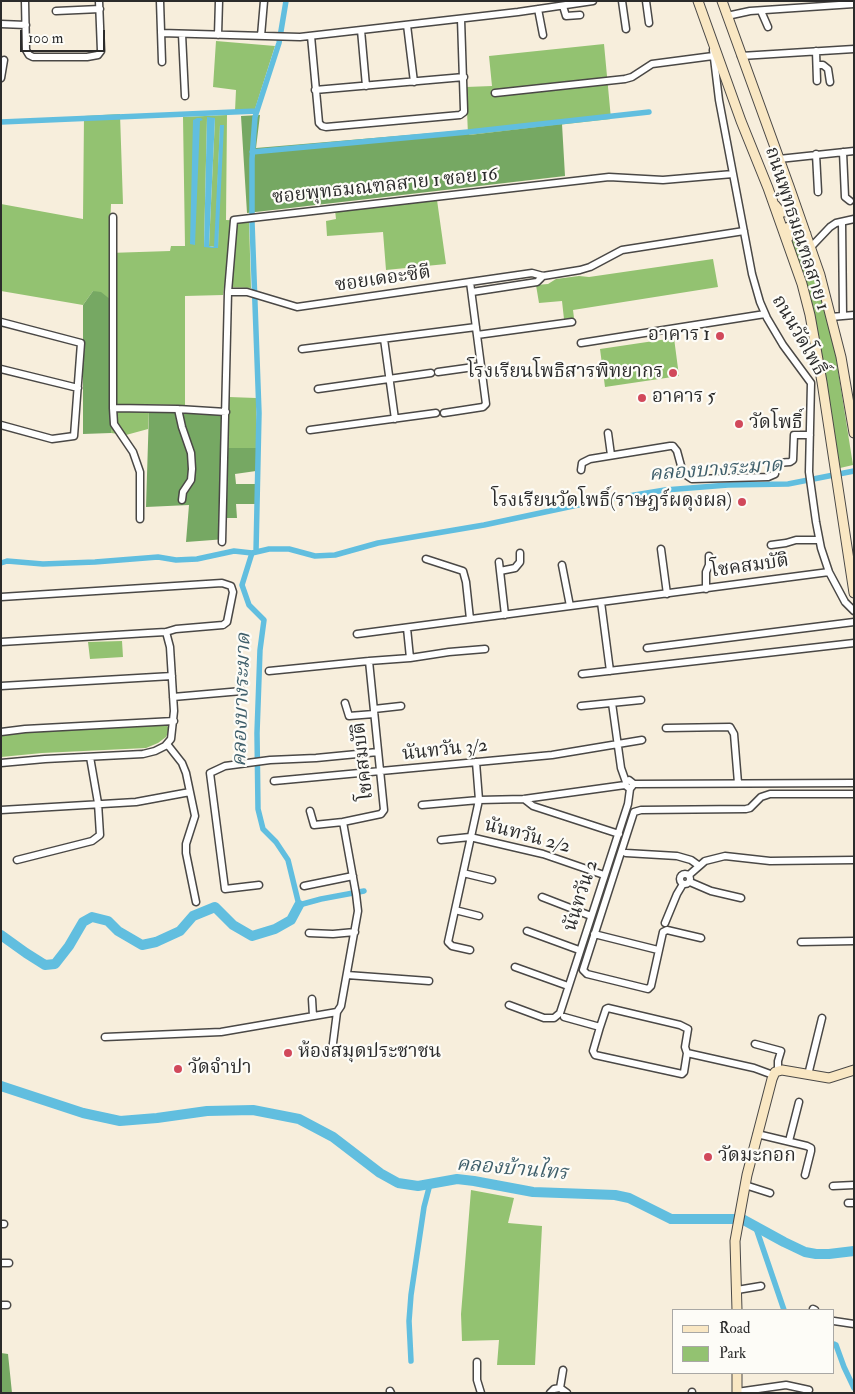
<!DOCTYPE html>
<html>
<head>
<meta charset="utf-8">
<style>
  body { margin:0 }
  #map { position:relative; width:855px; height:1394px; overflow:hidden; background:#f7eedc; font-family:"IM FELL Double Pica",serif }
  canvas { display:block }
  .frame { position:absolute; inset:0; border:2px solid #2b2b2b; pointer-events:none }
  .legend { position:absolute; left:672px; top:1309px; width:162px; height:65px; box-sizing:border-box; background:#fdfcf7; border:1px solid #a9a8a5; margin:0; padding:6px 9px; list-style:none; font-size:15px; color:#2b2b2b }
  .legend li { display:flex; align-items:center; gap:10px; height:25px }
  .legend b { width:25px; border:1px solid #a9a8a5 }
  .scale { position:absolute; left:20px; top:30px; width:85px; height:22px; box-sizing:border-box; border:2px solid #2b2b2b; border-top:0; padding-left:6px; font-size:15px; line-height:18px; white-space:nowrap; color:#2b2b2b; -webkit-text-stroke:4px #fdfcf7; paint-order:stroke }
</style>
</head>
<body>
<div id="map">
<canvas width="855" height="1394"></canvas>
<div class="frame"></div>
<ul class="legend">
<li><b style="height:6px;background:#f9e7c3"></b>Road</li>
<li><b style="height:14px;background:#93c271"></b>Park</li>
</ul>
<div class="scale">100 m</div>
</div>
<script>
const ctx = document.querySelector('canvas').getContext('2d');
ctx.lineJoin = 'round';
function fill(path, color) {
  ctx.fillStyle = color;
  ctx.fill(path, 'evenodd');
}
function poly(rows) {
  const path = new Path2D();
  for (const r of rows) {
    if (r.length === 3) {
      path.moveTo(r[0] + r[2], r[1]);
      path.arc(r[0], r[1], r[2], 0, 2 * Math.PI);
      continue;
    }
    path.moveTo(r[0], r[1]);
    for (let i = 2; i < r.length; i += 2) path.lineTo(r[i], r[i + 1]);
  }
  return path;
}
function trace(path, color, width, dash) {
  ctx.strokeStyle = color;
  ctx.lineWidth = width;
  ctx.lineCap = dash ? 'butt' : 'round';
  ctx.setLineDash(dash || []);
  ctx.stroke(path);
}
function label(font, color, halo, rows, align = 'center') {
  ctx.font = font + ' "IM FELL Double Pica","Noto Serif Thai",serif';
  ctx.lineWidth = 4.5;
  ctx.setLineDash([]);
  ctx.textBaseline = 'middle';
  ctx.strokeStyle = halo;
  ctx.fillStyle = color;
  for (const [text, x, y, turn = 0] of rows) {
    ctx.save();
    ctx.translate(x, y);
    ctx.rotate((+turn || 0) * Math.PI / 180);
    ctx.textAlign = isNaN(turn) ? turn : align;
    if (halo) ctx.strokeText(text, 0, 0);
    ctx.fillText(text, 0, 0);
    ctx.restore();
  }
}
fill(poly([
  [216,41,275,46,255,109,235,111,236,90,213,87],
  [604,44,611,119,468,135,466,87,492,86,489,56],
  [120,114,123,204,111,204,109,253,170,251,171,246,185,246,183,117,227,115,226,220,249,221,251,288,224,287,223,295,185,296,185,405,117,404,116,304,93,291,83,305,1,291,1,204,83,219,84,116],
  [207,118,215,118,209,246,215,247,220,125,218,248,204,246],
  [437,200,446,264,386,270,383,232,327,236,326,221,336,219,335,210],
  [791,230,797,231,816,279,834,345,853,465,840,468,830,403,814,314,803,274,789,235],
  [713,259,718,287,573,310,574,318,564,319,562,301,539,303,536,285,548,284,556,279,579,276,589,277],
  [674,338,679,376,605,387,600,349],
  [229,397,256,398,257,448,227,448],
  [115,410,149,411,148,429,126,435,111,433],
  [122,641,123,657,90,659,88,642],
  [164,724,170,728,166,737,158,743,146,748,42,753,1,757,1,735,28,732],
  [471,1190,514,1198,508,1223,542,1226,535,1365,497,1365,499,1340,462,1341,461,1314]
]), '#93c271');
fill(poly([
  [260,115,256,148,468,130,469,135,562,124,565,176,247,213,241,116],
  [93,291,101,292,116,304,117,404,111,433,83,434,83,305],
  [149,411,228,414,227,448,257,448,256,471,235,474,236,484,255,484,255,504,236,504,237,518,225,518,226,539,186,542,189,505,146,507],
  [1,1353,8,1354,12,1393,1,1393]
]), '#76a863');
fill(poly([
  [207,117,215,118,209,246,214,247,220,125,224,125,218,248,213,248,204,247],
  [197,118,201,118,203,120,200,121,195,245,190,244,193,120]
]), '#61bedf');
trace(poly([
  [1,122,257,111],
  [252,152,468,132,649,112],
  [252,213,252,159,255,117,279,43,286,1],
  [252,222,259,413,256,552],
  [252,553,242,585,249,605,264,620,260,650,257,733,258,809,263,829,276,842,288,860,299,905,321,899,364,891],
  [1,563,7,561,43,564,95,562,158,557,176,560,197,559,234,551,252,553,269,549,289,549,315,556,335,555,378,543,484,525,592,502,665,490,728,485,788,484,854,471],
  [756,1228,784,1310],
  [834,1344,836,1345,844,1367,854,1388],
  [411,1361,409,1321,411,1295,424,1207,430,1184]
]), '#61bedf', 5.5);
trace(poly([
  [1,935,26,953,45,965,55,964,69,946,83,922,92,917,108,921,118,931,142,945,156,942,180,931,193,916,215,907,233,925,252,936,275,929,291,920,299,905],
  [1,1086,83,1113,120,1121,157,1118,207,1111,253,1110,299,1119,333,1137,380,1173,398,1183,418,1186,457,1179,474,1181,533,1192,615,1195,629,1198,671,1219,742,1219,784,1242,805,1252,816,1254,829,1254,854,1251]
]), '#61bedf', 10);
const street = poly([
  [25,1,26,50,29,55,33,57,87,57,98,55,101,51,99,1],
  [160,1,162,62],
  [622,1,626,29],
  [646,1,649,23],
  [563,6,566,16,580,15],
  [538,9,543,35],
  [56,11,100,9],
  [761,11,768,27],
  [727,16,750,11,854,4],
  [1,24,26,25],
  [407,25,414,82],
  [361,30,366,86],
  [161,33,300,37,518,12,593,1],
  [182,34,185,96],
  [218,35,219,1],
  [261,36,264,1],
  [311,36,319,123,322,126,326,127,460,115,464,112,464,110,461,19],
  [713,50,719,100,752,274,760,302,767,318,783,345,811,383,809,472,816,522,821,548,829,572,845,602,854,611],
  [816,51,817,81],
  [741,56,854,49],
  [817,65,823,65,828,69,830,82],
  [1,78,4,60],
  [315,90,464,77],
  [495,93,625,79,632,77,652,64,713,56],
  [843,152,845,197,850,201],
  [816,154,818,192],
  [779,159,854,151],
  [113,217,113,408,178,409,226,412],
  [842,222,843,316],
  [811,247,830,227,836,223,854,219],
  [228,292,247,292,297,307,532,273,543,276,580,270,590,267,622,250,744,231],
  [472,292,537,282,543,276],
  [831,317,854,315],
  [1,322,81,343,74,436,52,439,1,425],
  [477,335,572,322],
  [384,339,395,419],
  [581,343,765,314],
  [302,349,476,327],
  [1,369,78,388],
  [438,372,481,366],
  [318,389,431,373],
  [113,408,114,424,133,452,140,472,140,519],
  [178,409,182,427,191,453,192,469,191,480,183,492,182,500],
  [444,413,483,407,486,404,470,282],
  [310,430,436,413],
  [608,433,611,455],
  [581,470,582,463,590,459,670,446,673,446,677,451,683,473,692,479,768,477,775,474,777,463,790,462,793,460,794,435,810,435],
  [222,542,228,292,234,220,609,177,663,180,733,174],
  [771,545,786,543,796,540,819,540],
  [661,549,667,594],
  [426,559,463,571,466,582,470,619],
  [499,562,500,571],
  [562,565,570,606],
  [706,589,706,572,709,565,709,556],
  [1,597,222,583,231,586,233,592,227,622,223,625,176,629,166,632,148,633,1,642],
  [601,602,610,671],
  [505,615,500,571,515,568,520,562,520,553],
  [357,634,829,572],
  [647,648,854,622],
  [410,658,449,652,485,649],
  [269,671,369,661],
  [582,674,854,643],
  [1,686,172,676],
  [173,697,242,691],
  [345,703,349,716,374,714],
  [612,703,621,768,626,782],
  [581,706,641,700],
  [374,709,401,706],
  [666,728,730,727,734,734,738,783],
  [1,732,25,729,174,721],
  [167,744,182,763,186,773,195,816,186,844,186,853,196,902],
  [1,763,45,759,143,754,155,751,165,746,171,739,174,711,170,647,166,632],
  [274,781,552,755,642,740],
  [634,784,630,789,625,785,626,782,629,780,634,784,854,783],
  [524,799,533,806,619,834],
  [422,805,479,800,524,799,625,785],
  [1,810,136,802,190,792],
  [310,811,314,825,343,822],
  [441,840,470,837,543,854,604,875],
  [626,853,677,856,691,860,698,865],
  [17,860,92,841,100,835,98,803,90,757],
  [463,873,492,880],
  [685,879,5],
  [689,875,705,861,725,856,770,861,854,860],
  [690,882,711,891,741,898],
  [259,885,225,889,210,773,225,766,270,760,316,758,378,752],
  [304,886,353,876],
  [542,897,591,916],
  [455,910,479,916],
  [665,923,677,894,683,884],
  [527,931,579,950],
  [309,933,333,934,355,932],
  [594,934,658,950],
  [701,938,667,930,663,932,651,986,648,989,587,974,583,970,634,812,641,810,746,809,750,808,761,797,770,794,854,794],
  [801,942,854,941],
  [470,950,452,946,448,942,479,800,476,762],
  [515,967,568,986],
  [347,975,429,981],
  [312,999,313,1016],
  [509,1005,544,1018,554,1018,560,1013,628,804,630,789],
  [564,1017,600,1027,606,1009,608,1008,680,1025,688,1029,685,1047,687,1053,754,1068,773,1075],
  [600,1027,593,1051,595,1055,682,1074,684,1072,687,1053],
  [105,1037,221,1032,337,1012],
  [755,1044,781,1051,778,1061,778,1071],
  [324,1053,332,1051,337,1012,341,1006,358,911,356,894,343,822,381,814,384,810,369,661,410,658,407,628],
  [808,1075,822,1018],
  [757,1134,807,1146,811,1148,811,1151,805,1175],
  [789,1141,799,1102],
  [745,1185,770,1193],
  [833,1186,854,1185],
  [848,1203,854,1203],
  [1,1224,4,1224],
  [1,1263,9,1263],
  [737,1290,761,1286],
  [1,1305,7,1305],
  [813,1309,815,1310],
  [834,1321,854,1324],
  [477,1362,477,1380,481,1393],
  [560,1388,563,1370],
  [390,1391,391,1393],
  [737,1392,786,1385,809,1390],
  [550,1393,554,1389,560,1388,567,1393],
  [692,1393,692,1392]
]);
const secondary = poly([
  [698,1,741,121,768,188,802,284,810,315,822,382,854,593],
  [722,1,789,186,820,275,841,357,854,433],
  [775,205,779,210,783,212,788,211,792,204,792,196],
  [788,238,787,228,791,226,798,227,806,234],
  [737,1310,735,1241,747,1175,772,1079,775,1072,782,1070,829,1078,854,1070],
  [737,1393,737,1373]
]);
trace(street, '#4a4846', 9);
trace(secondary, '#4a4846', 11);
trace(street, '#fff', 6);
trace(secondary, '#f9e7c3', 9);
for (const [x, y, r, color] of [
  [720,336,5,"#d1495b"],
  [673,373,5,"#d1495b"],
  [642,398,5,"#d1495b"],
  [739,424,5,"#d1495b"],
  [742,502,5,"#d1495b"],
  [288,1053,5,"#d1495b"],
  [178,1069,5,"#d1495b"],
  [708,1157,5,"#d1495b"]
]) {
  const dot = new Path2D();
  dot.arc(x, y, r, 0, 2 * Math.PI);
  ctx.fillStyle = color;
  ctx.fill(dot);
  trace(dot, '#fdfcf7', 2);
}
label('19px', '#2b2b2b', '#fdfcf7', [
  ["ซอยพุทธมณฑลสาย 1 ซอย 16",385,187,-6],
  ["ถนนพุทธมณฑลสาย 1",796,229,72],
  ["ซอยเดอะซิตี",383,280,-8],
  ["ถนนวัดโพธิ์",798,336,60],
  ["โชคสมบัติ",750,567,-8],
  ["นันทวัน 3/2",445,751,-6],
  ["โชคสมบัติ",364,761,-96],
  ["นันทวัน 2/2",527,837,15],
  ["นันทวัน 2",582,896,-72]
]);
label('19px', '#2b2b2b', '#fdfcf7', [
  ["อาคาร 1",710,336,"right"],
  ["โรงเรียนโพธิสารพิทยากร",663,373,"right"],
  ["อาคาร 5",652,398],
  ["วัดโพธิ์",749,424],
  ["โรงเรียนวัดโพธิ์(ราษฎร์ผดุงผล)",732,502,"right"],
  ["ห้องสมุดประชาชน",298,1053],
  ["วัดจำปา",188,1069],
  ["วัดมะกอก",718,1157]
], 'left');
label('italic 20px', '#3e5e6a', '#fdfcf7', [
  ["คลองบางระมาด",716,471,-4],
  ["คลองบางระมาด",243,700,-88],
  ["คลองบ้านไทร",512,1170,5]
]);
</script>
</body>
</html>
